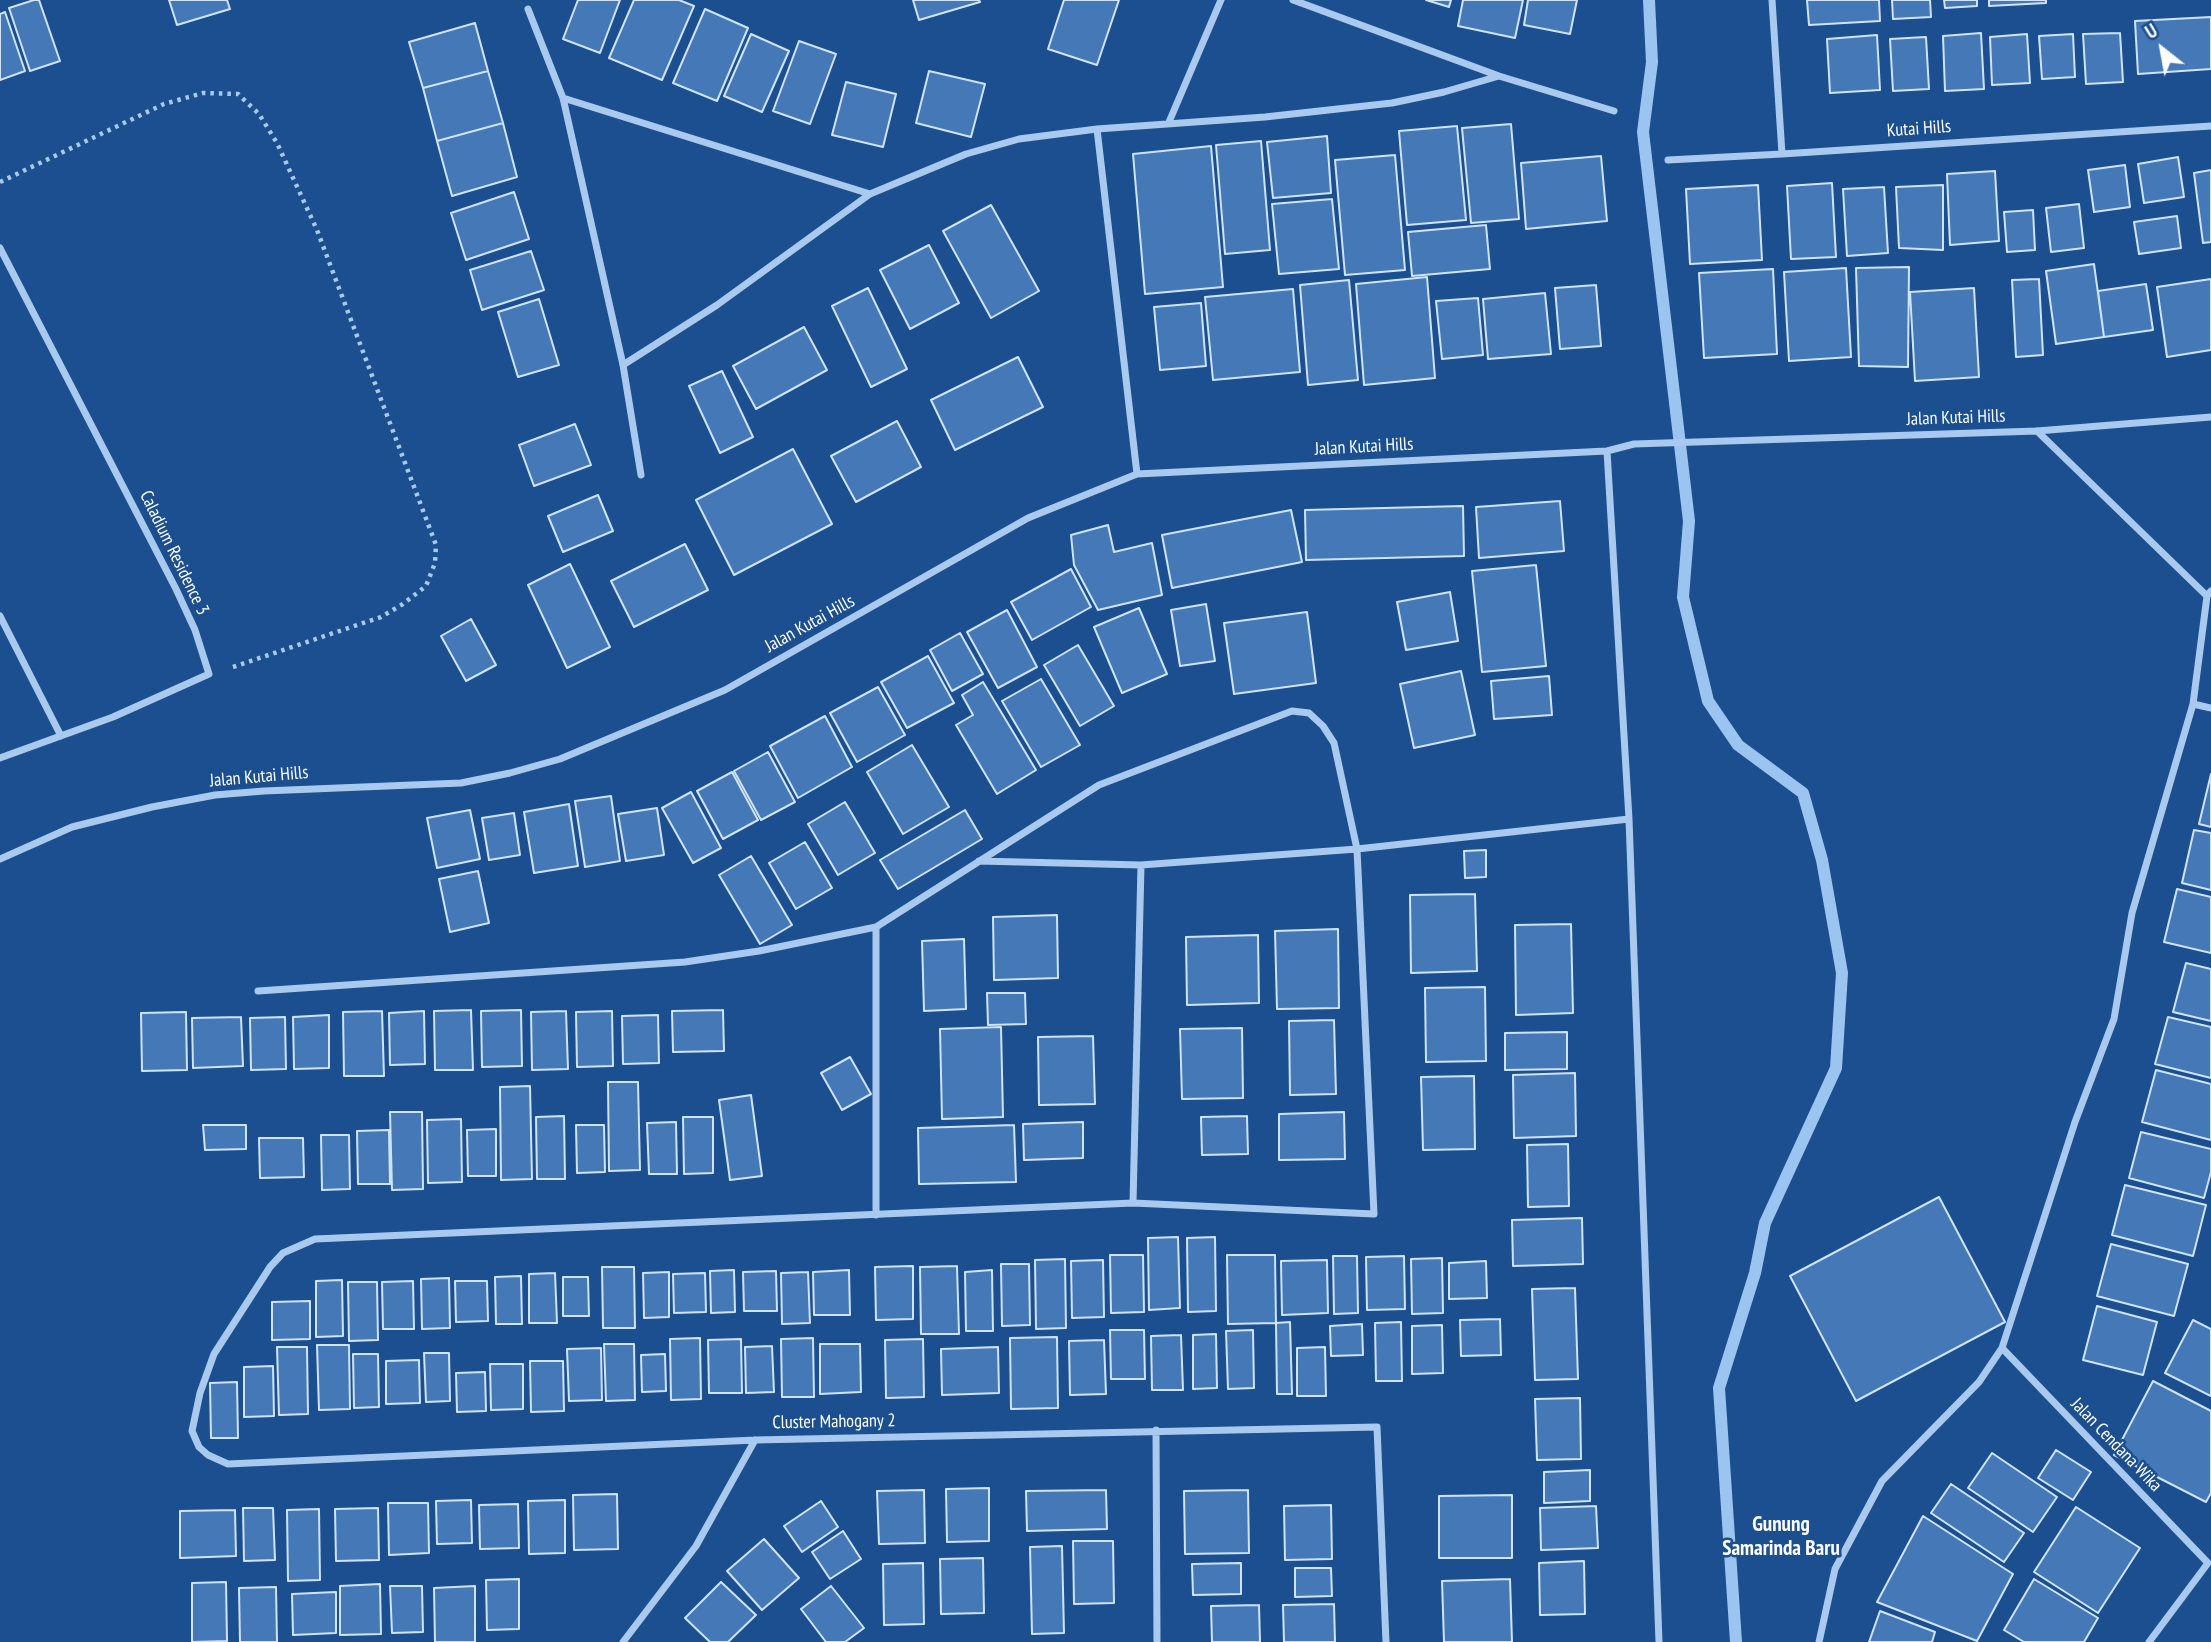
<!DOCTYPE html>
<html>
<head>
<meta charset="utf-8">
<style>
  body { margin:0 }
  #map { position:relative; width:2211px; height:1642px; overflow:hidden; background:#1b4f8f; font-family:"PT Sans Narrow",sans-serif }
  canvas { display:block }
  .north { position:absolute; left:2127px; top:14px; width:70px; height:70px; -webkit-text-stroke:5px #1b4f8f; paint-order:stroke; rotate:329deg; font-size:19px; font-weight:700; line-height:28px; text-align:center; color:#fff }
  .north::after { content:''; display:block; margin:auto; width:24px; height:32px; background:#fff; clip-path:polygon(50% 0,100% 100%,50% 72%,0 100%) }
</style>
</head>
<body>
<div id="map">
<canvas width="2211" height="1642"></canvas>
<div class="north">U</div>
</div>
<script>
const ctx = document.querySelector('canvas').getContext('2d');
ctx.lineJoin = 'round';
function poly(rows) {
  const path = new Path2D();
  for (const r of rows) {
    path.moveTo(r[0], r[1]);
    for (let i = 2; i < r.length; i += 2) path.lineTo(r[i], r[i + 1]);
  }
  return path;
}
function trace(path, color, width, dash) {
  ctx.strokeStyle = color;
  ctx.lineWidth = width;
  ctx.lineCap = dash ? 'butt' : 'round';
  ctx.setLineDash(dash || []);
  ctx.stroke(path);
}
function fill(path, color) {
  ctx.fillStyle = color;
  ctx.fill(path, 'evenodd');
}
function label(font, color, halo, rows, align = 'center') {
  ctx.font = font + ' "PT Sans Narrow",sans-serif';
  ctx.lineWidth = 5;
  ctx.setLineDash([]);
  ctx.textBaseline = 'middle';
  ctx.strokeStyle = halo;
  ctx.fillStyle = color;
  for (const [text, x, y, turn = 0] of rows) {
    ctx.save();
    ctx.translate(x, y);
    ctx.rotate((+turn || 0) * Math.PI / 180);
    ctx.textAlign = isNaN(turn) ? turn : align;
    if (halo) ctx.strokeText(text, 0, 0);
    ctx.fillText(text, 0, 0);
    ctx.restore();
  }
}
trace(poly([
  [1649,0,1652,62,1643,132,1689,521,1683,597,1708,701,1738,745,1803,793,1822,860,1842,973,1836,1068,1765,1223,1755,1273,1719,1388,1736,1642]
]), '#9cc4f0', 12);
const building = poly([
  [34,0,39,0,60,61,30,71,9,8,34,0],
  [169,0,227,0,230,9,177,25,169,0],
  [578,0,620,0,600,53,563,39,578,0],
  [634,0,679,0,694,6,662,80,609,58,634,0],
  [913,0,979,0,980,2,919,20,913,0],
  [1064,0,1119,0,1097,65,1048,49,1064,0],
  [1426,0,1451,0,1449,7,1426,0],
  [1463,0,1523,0,1515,38,1458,26,1463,0],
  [1528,0,1577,0,1570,34,1524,25,1528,0],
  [1807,0,1879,0,1880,21,1809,25,1807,0],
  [1892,0,1930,0,1931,17,1893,19,1892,0],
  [1944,0,1977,0,1977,6,1945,8,1944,0],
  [1989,0,2046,0,2046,3,1989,6,1989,0],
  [705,9,748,28,717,101,673,83,705,9],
  [5,12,25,71,0,80,0,14,5,12],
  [2211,17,2211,69,2138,74,2135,21,2211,17],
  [475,23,488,71,423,88,409,42,475,23],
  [1981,33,1984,89,1945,91,1943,36,1981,33],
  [2120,33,2123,82,2086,84,2083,34,2120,33],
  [751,34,789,51,762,112,724,96,751,34],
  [2027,34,2030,83,1992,85,1990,37,2027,34],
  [2073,34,2075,77,2042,79,2039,36,2073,34],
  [1877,35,1880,90,1830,93,1827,39,1877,35],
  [1926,37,1929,89,1893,91,1890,39,1926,37],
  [799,41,836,54,810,124,773,111,799,41],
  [488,71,503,123,437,141,423,88,488,71],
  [929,71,985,84,971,137,916,123,929,71],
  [846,82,896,94,883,147,832,135,846,82],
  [503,123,517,177,452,196,437,141,503,123],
  [1511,124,1519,219,1471,223,1462,128,1511,124],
  [1457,126,1466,220,1407,225,1399,131,1457,126],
  [1327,136,1331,193,1273,198,1267,142,1327,136],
  [1261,141,1270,250,1225,254,1216,145,1261,141],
  [1211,146,1223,287,1145,294,1133,154,1211,146],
  [1395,155,1405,270,1345,275,1335,160,1395,155],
  [1601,156,1607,221,1526,229,1521,163,1601,156],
  [2178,157,2184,197,2144,203,2138,164,2178,157],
  [2125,165,2130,207,2094,212,2088,170,2125,165],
  [2211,170,2211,242,2203,243,2194,173,2211,170],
  [1995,171,1999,241,1950,245,1947,174,1995,171],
  [1832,183,1836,257,1791,259,1787,186,1832,183],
  [1758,185,1762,260,1690,264,1686,189,1758,185],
  [1943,185,1943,250,1899,248,1896,187,1943,185],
  [1884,187,1888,253,1847,256,1843,189,1884,187],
  [514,192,529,239,466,260,451,213,514,192],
  [1332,199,1339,269,1279,274,1272,204,1332,199],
  [2079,204,2084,248,2051,252,2046,208,2079,204],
  [991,205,1039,291,991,318,943,231,991,205],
  [2033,210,2035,250,2007,252,2004,212,2033,210],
  [2177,216,2181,248,2139,254,2134,222,2177,216],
  [1486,225,1490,269,1412,276,1408,232,1486,225],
  [929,245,959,303,910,329,880,270,929,245],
  [531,251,544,290,482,310,470,270,531,251],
  [2094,264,2104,337,2056,344,2046,271,2094,264],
  [1909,267,1908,367,1859,366,1856,268,1909,267],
  [1846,268,1851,357,1789,361,1784,272,1846,268],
  [1773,269,1777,354,1704,358,1699,273,1773,269],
  [1427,277,1435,378,1364,385,1356,284,1427,277],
  [2039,279,2043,355,2016,357,2012,280,2039,279],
  [2211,279,2211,350,2167,357,2157,287,2211,279],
  [1349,280,1358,380,1308,385,1300,285,1349,280],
  [2146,284,2153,330,2104,337,2098,291,2146,284],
  [1596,285,1601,346,1560,349,1555,288,1596,285],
  [868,288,907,369,871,387,832,306,868,288],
  [1974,288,1979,377,1915,381,1910,292,1974,288],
  [1293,289,1300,372,1213,380,1205,297,1293,289],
  [1545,293,1551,354,1488,359,1483,299,1545,293],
  [1478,298,1483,355,1442,359,1436,301,1478,298],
  [539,299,559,365,518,377,498,312,539,299],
  [1201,303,1206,366,1160,370,1154,307,1201,303],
  [804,327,827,370,756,409,733,366,804,327],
  [1018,357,1043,407,955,450,931,400,1018,357],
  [722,371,753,437,720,453,689,386,722,371],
  [897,421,921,467,856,502,831,456,897,421],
  [575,424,591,465,534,486,519,445,575,424],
  [793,449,832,524,734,575,696,500,793,449],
  [598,495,613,531,563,552,548,516,598,495],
  [1560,501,1564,551,1479,558,1476,507,1560,501],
  [1463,506,1464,556,1306,560,1305,510,1463,506],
  [1291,510,1302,562,1172,588,1162,535,1291,510],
  [1108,525,1114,552,1152,543,1162,595,1098,610,1074,565,1071,535,1108,525],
  [685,544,708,590,634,627,611,581,685,544],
  [570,564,610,647,567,668,528,585,570,564],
  [1536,565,1546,666,1482,672,1472,571,1536,565],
  [1071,569,1091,607,1032,640,1011,602,1071,569],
  [1450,592,1458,641,1406,650,1397,602,1450,592],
  [1206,604,1215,661,1180,666,1171,610,1206,604],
  [1139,608,1167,674,1122,693,1094,627,1139,608],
  [1007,610,1037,667,998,688,967,632,1007,610],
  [1307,612,1316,683,1234,694,1224,623,1307,612],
  [471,619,496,665,466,681,441,636,471,619],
  [960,633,983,674,952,691,930,650,960,633],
  [1078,645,1114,706,1080,726,1044,665,1078,645],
  [928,656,954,703,907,728,881,682,928,656],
  [1461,671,1475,735,1414,748,1400,684,1461,671],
  [1549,676,1552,715,1494,719,1491,681,1549,676],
  [1041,679,1080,745,1041,767,1002,701,1041,679],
  [983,682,1036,770,997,794,956,725,973,715,962,695,983,682],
  [878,687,905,735,857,762,830,713,878,687],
  [825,716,852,767,798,798,770,746,825,716],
  [912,745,949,807,903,834,867,772,912,745],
  [768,752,795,802,761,820,734,771,768,752],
  [732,772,758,820,723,839,697,791,732,772],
  [2211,774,2211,827,2199,824,2211,774],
  [691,792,721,848,693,863,662,808,691,792],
  [611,796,620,861,585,867,575,801,611,796],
  [845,802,875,853,838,875,808,824,845,802],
  [569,804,578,866,534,873,524,812,569,804],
  [657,808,664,855,626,861,618,814,657,808],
  [470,810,480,859,437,868,427,818,470,810],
  [965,810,982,839,898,889,880,860,965,810],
  [514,813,520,855,489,860,482,818,514,813],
  [2194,830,2211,833,2211,890,2182,883,2194,830],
  [805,842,832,888,796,909,769,863,805,842],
  [1486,850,1486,877,1465,878,1464,851,1486,850],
  [751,856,792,925,760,944,719,875,751,856],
  [478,871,489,923,450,932,439,879,478,871],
  [2177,889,2211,897,2211,953,2164,942,2177,889],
  [1475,894,1477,971,1411,973,1410,895,1475,894],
  [1057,915,1058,978,994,980,993,917,1057,915],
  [1571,924,1573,1013,1516,1015,1515,925,1571,924],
  [1338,929,1339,1008,1277,1009,1275,931,1338,929],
  [1258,935,1259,1003,1187,1005,1186,937,1258,935],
  [964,939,966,1009,924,1011,922,941,964,939],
  [2186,963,2211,969,2211,1021,2173,1012,2186,963],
  [1485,987,1486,1061,1426,1062,1425,988,1485,987],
  [987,993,1025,993,1026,1024,988,1025,987,993],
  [471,1010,473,1070,435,1070,434,1011,471,1010],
  [521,1010,522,1066,482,1067,481,1011,521,1010],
  [723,1010,724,1051,673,1052,672,1011,723,1010],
  [382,1011,384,1076,344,1076,343,1012,382,1011],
  [424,1011,425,1064,390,1065,389,1013,424,1011],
  [566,1011,568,1069,532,1070,531,1012,566,1011],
  [612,1011,613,1066,577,1067,576,1012,612,1011],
  [186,1012,187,1070,142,1071,141,1013,186,1012],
  [329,1015,329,1068,294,1069,293,1017,329,1015],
  [658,1015,659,1063,623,1064,622,1016,658,1015],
  [241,1017,243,1066,193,1068,192,1018,241,1017],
  [285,1017,286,1069,251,1070,250,1018,285,1017],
  [2168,1017,2211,1027,2211,1078,2155,1064,2168,1017],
  [1334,1020,1336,1094,1290,1095,1289,1021,1334,1020],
  [1001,1027,1003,1117,942,1119,940,1029,1001,1027],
  [1242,1028,1243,1098,1182,1099,1180,1029,1242,1028],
  [1567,1032,1567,1069,1505,1070,1505,1033,1567,1032],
  [1093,1036,1095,1104,1039,1105,1038,1037,1093,1036],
  [850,1057,871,1094,842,1110,821,1073,850,1057],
  [2156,1070,2211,1084,2211,1140,2142,1122,2156,1070],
  [1575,1073,1576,1136,1514,1138,1513,1075,1575,1073],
  [1474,1076,1475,1149,1423,1150,1421,1077,1474,1076],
  [608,1082,638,1082,640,1170,609,1171,608,1082],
  [530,1086,532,1179,501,1180,500,1087,530,1086],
  [751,1095,762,1176,730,1180,719,1100,751,1095],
  [390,1112,422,1112,423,1189,392,1190,390,1112],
  [1344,1112,1345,1159,1279,1160,1279,1114,1344,1112],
  [564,1116,565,1179,537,1179,536,1117,564,1116],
  [1247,1116,1248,1154,1202,1155,1201,1117,1247,1116],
  [683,1117,713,1117,713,1173,684,1174,683,1117],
  [461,1119,462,1182,428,1183,427,1120,461,1119],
  [676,1122,677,1174,649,1174,647,1123,676,1122],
  [1083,1122,1083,1158,1024,1160,1023,1124,1083,1122],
  [203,1125,246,1125,246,1149,205,1150,203,1125],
  [576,1125,604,1125,605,1172,577,1173,576,1125],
  [1014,1125,1016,1182,919,1184,918,1128,1014,1125],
  [496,1129,496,1176,468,1176,467,1130,496,1129],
  [389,1130,390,1184,358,1184,357,1131,389,1130],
  [2141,1132,2211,1149,2211,1172,2204,1198,2129,1178,2141,1132],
  [321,1135,349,1135,350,1189,322,1190,321,1135],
  [259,1138,303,1138,304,1177,260,1178,259,1138],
  [1568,1144,1569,1206,1528,1207,1527,1145,1568,1144],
  [2125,1185,2206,1205,2193,1256,2112,1235,2125,1185],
  [1939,1197,2005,1322,1856,1401,1790,1276,1939,1197],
  [1582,1218,1583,1264,1513,1266,1512,1220,1582,1218],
  [1178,1237,1180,1308,1149,1310,1148,1238,1178,1237],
  [1215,1237,1216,1311,1188,1312,1187,1238,1215,1237],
  [2111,1244,2188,1264,2174,1316,2097,1296,2111,1244],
  [1110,1255,1143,1255,1144,1312,1111,1313,1110,1255],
  [1227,1255,1275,1255,1276,1323,1228,1324,1227,1255],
  [1333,1256,1357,1256,1358,1313,1334,1314,1333,1256],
  [1404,1256,1405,1309,1367,1310,1366,1257,1404,1256],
  [1442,1258,1443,1313,1412,1314,1411,1259,1442,1258],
  [1065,1259,1066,1328,1036,1329,1035,1260,1065,1259],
  [1103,1260,1104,1317,1072,1318,1071,1261,1103,1260],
  [1327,1260,1328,1313,1282,1315,1281,1261,1327,1260],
  [1486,1261,1487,1298,1449,1299,1449,1263,1486,1261],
  [1001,1264,1029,1264,1030,1325,1002,1326,1001,1264],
  [913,1266,913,1319,876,1320,875,1267,913,1266],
  [957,1266,959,1334,921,1334,920,1267,957,1266],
  [602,1267,634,1267,635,1328,603,1328,602,1267],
  [734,1270,735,1312,711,1313,710,1271,734,1270],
  [849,1270,850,1315,814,1315,813,1272,849,1270],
  [992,1270,993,1331,966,1331,965,1272,992,1270],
  [776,1271,777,1311,744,1311,743,1272,776,1271],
  [669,1272,669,1317,644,1318,643,1273,669,1272],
  [808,1272,810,1323,782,1324,781,1273,808,1272],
  [555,1273,557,1323,529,1323,529,1274,555,1273],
  [705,1273,706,1312,674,1313,673,1274,705,1273],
  [521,1276,522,1324,496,1324,495,1277,521,1276],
  [563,1277,588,1277,589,1316,563,1316,563,1277],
  [449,1278,450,1328,422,1329,421,1279,449,1278],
  [342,1280,343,1336,316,1337,316,1281,342,1280],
  [413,1281,414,1329,383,1329,382,1282,413,1281],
  [455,1281,487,1281,488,1321,456,1322,455,1281],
  [348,1282,377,1282,378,1340,349,1341,348,1282],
  [1575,1288,1578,1379,1535,1380,1532,1289,1575,1288],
  [310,1301,310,1339,272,1340,272,1302,310,1301],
  [2097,1306,2157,1322,2143,1375,2083,1360,2097,1306],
  [1500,1319,1501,1355,1461,1356,1460,1320,1500,1319],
  [2193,1320,2211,1329,2211,1396,2165,1373,2193,1320],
  [1290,1322,1292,1394,1277,1394,1276,1323,1290,1322],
  [1401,1322,1402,1381,1376,1381,1375,1323,1401,1322],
  [1362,1324,1363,1355,1331,1356,1330,1326,1362,1324],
  [1442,1325,1443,1373,1412,1374,1412,1326,1442,1325],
  [1110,1330,1144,1330,1145,1379,1111,1379,1110,1330],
  [1253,1330,1254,1388,1228,1389,1226,1331,1253,1330],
  [1216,1334,1217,1388,1193,1389,1193,1335,1216,1334],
  [1181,1335,1183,1390,1152,1390,1151,1336,1181,1335],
  [1057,1337,1058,1408,1011,1409,1010,1338,1057,1337],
  [700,1338,701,1399,671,1400,670,1339,700,1338],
  [813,1338,814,1397,782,1397,781,1339,813,1338],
  [741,1339,742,1393,709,1393,708,1340,741,1339],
  [923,1339,924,1397,886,1398,885,1340,923,1339],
  [1104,1340,1106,1394,1070,1395,1069,1341,1104,1340],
  [604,1344,634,1344,635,1400,606,1401,604,1344],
  [820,1344,860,1344,861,1392,820,1394,820,1344],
  [317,1345,349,1345,350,1409,319,1410,317,1345],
  [772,1346,774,1392,746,1393,745,1347,772,1346],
  [277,1347,307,1347,308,1414,279,1415,277,1347],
  [998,1347,999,1393,942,1395,941,1349,998,1347],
  [1325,1347,1326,1396,1297,1396,1297,1348,1325,1347],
  [601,1348,602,1400,569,1401,567,1349,601,1348],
  [424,1353,449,1353,450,1401,426,1402,424,1353],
  [353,1354,378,1354,379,1407,354,1408,353,1354],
  [665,1354,666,1391,642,1392,641,1355,665,1354],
  [419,1360,420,1403,386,1404,386,1361,419,1360],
  [530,1361,563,1361,564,1411,531,1412,530,1361],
  [490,1364,523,1364,523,1409,491,1410,490,1364],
  [273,1366,274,1416,244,1417,244,1367,273,1366],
  [485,1372,486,1411,457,1412,456,1373,485,1372],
  [2153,1381,2211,1411,2211,1493,2206,1502,2114,1455,2153,1381],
  [237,1382,238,1438,211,1438,210,1383,237,1382],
  [1580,1398,1581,1459,1537,1460,1535,1399,1580,1398],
  [2056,1450,2091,1472,2073,1500,2038,1478,2056,1450],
  [1992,1453,2057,1497,2033,1532,1968,1488,1992,1453],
  [1590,1470,1590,1501,1544,1503,1544,1472,1590,1470],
  [1951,1484,2024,1533,2004,1562,1931,1513,1951,1484],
  [989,1488,989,1541,947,1542,946,1489,989,1488],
  [924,1490,925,1543,879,1544,877,1491,924,1490],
  [1106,1490,1107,1529,1027,1531,1026,1491,1106,1490],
  [1248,1490,1249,1553,1185,1554,1184,1491,1248,1490],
  [617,1494,618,1549,574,1550,573,1495,617,1494],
  [1512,1495,1512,1558,1439,1558,1439,1496,1512,1495],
  [471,1500,472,1543,437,1544,436,1501,471,1500],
  [565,1500,565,1553,529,1554,528,1501,565,1500],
  [821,1501,838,1527,802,1552,784,1526,821,1501],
  [388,1503,428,1503,429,1553,389,1555,388,1503],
  [518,1504,519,1548,480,1549,479,1505,518,1504],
  [1331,1505,1332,1559,1285,1560,1284,1506,1331,1505],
  [1596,1506,1598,1548,1541,1550,1540,1508,1596,1506],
  [2076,1507,2140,1548,2098,1613,2034,1572,2076,1507],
  [243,1508,273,1508,275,1560,244,1561,243,1508],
  [378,1508,379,1560,336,1561,335,1509,378,1508],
  [319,1509,320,1580,288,1581,287,1510,319,1509],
  [235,1510,236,1556,180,1558,180,1511,235,1510],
  [1923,1516,2013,1574,1977,1641,1877,1602,1923,1516],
  [843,1531,861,1559,830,1579,812,1552,843,1531],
  [764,1539,799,1578,762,1610,727,1571,764,1539],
  [1073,1541,1113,1541,1114,1603,1074,1604,1073,1541],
  [1062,1546,1064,1633,1032,1634,1030,1547,1062,1546],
  [983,1558,984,1613,941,1614,940,1559,983,1558],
  [1584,1561,1585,1614,1540,1615,1539,1563,1584,1561],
  [923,1563,924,1624,884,1625,883,1564,923,1563],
  [1241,1563,1241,1594,1193,1595,1192,1564,1241,1563],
  [1295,1568,1331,1568,1332,1596,1295,1597,1295,1568],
  [519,1579,519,1629,487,1630,486,1580,519,1579],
  [1510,1579,1512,1642,1444,1642,1442,1581,1510,1579],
  [2034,1579,2098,1618,2084,1642,2024,1642,2004,1630,2034,1579],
  [226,1582,227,1641,192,1642,192,1583,226,1582],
  [721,1582,756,1615,728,1642,710,1642,685,1618,721,1582],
  [380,1584,381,1634,340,1635,340,1586,380,1584],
  [390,1586,422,1586,423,1632,392,1633,390,1586],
  [475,1586,475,1642,435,1642,434,1588,475,1586],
  [831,1586,864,1628,845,1642,826,1642,801,1609,831,1586],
  [276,1587,277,1642,240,1642,239,1588,276,1587],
  [336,1592,336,1633,293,1635,292,1594,336,1592],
  [1334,1604,1335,1642,1284,1642,1283,1605,1334,1604],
  [1259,1605,1260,1642,1212,1642,1211,1606,1259,1605],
  [1880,1611,1935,1632,1932,1642,1869,1642,1880,1611]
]);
fill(building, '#4478b7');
trace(building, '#cfe3fa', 2);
trace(poly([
  [0,182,164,104,203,93,238,94,259,114,277,143,317,230,436,545,435,563,426,586,403,604,381,617,230,668]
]), '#a9c9ee', 4.5, [3.5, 5]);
trace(poly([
  [1293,0,1499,76],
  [1772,0,1782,154,2211,126],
  [528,9,563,98,623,365,641,475],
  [563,98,870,194],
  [1169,122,1221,0],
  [1097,129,1137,474],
  [1668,160,1782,154],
  [0,248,176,589,195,630,209,674,113,717,0,758],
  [623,365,717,305,870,194,966,154,1019,139,1097,129,1265,117,1392,103,1444,92,1499,76,1614,111],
  [2037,431,2207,596],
  [1607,451,1629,819,1659,1642],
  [0,616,61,736],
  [2193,704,2211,708],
  [0,859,72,827,152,807,215,795,264,791,461,783,510,773,560,759,725,690,1028,518,1137,474,1607,451,1634,444,2037,431,2211,417],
  [979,861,1141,865,1357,849,1374,1214,1133,1203,315,1239,283,1253,270,1267,214,1354,200,1393,192,1431,199,1447,208,1455,228,1464,755,1440,1377,1427,1386,1642],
  [876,927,1099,785,1292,711,1309,713,1323,726,1334,743,1357,849,1629,819],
  [258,991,685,962,759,951,876,927,876,1215],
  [1133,1203,1141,865],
  [2002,1348,2208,1563,2149,1642],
  [1156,1430,1157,1642],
  [623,1642,696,1546,755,1440],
  [1819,1642,1835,1569,1882,1481,1979,1382,2002,1348,2075,1122,2114,1019,2132,913,2193,704,2207,596,2211,591]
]), '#a9c9ee', 7);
label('18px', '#fff', '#1b4f8f', [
  ["Kutai Hills",1919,129,-4],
  ["Jalan Kutai Hills",1956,418,-2],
  ["Jalan Kutai Hills",1364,447,-3],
  ["Caladium Residence 3",174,553,64],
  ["Jalan Kutai Hills",810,624,-29],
  ["Jalan Kutai Hills",259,777,-5],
  ["Cluster Mahogany 2",834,1422,-1],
  ["Jalan Cendana Wika",2116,1445,46]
]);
label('bold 21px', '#fff', '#1b4f8f', [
  ["Gunung",1781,1525],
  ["Samarinda Baru",1781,1549]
]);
</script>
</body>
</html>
